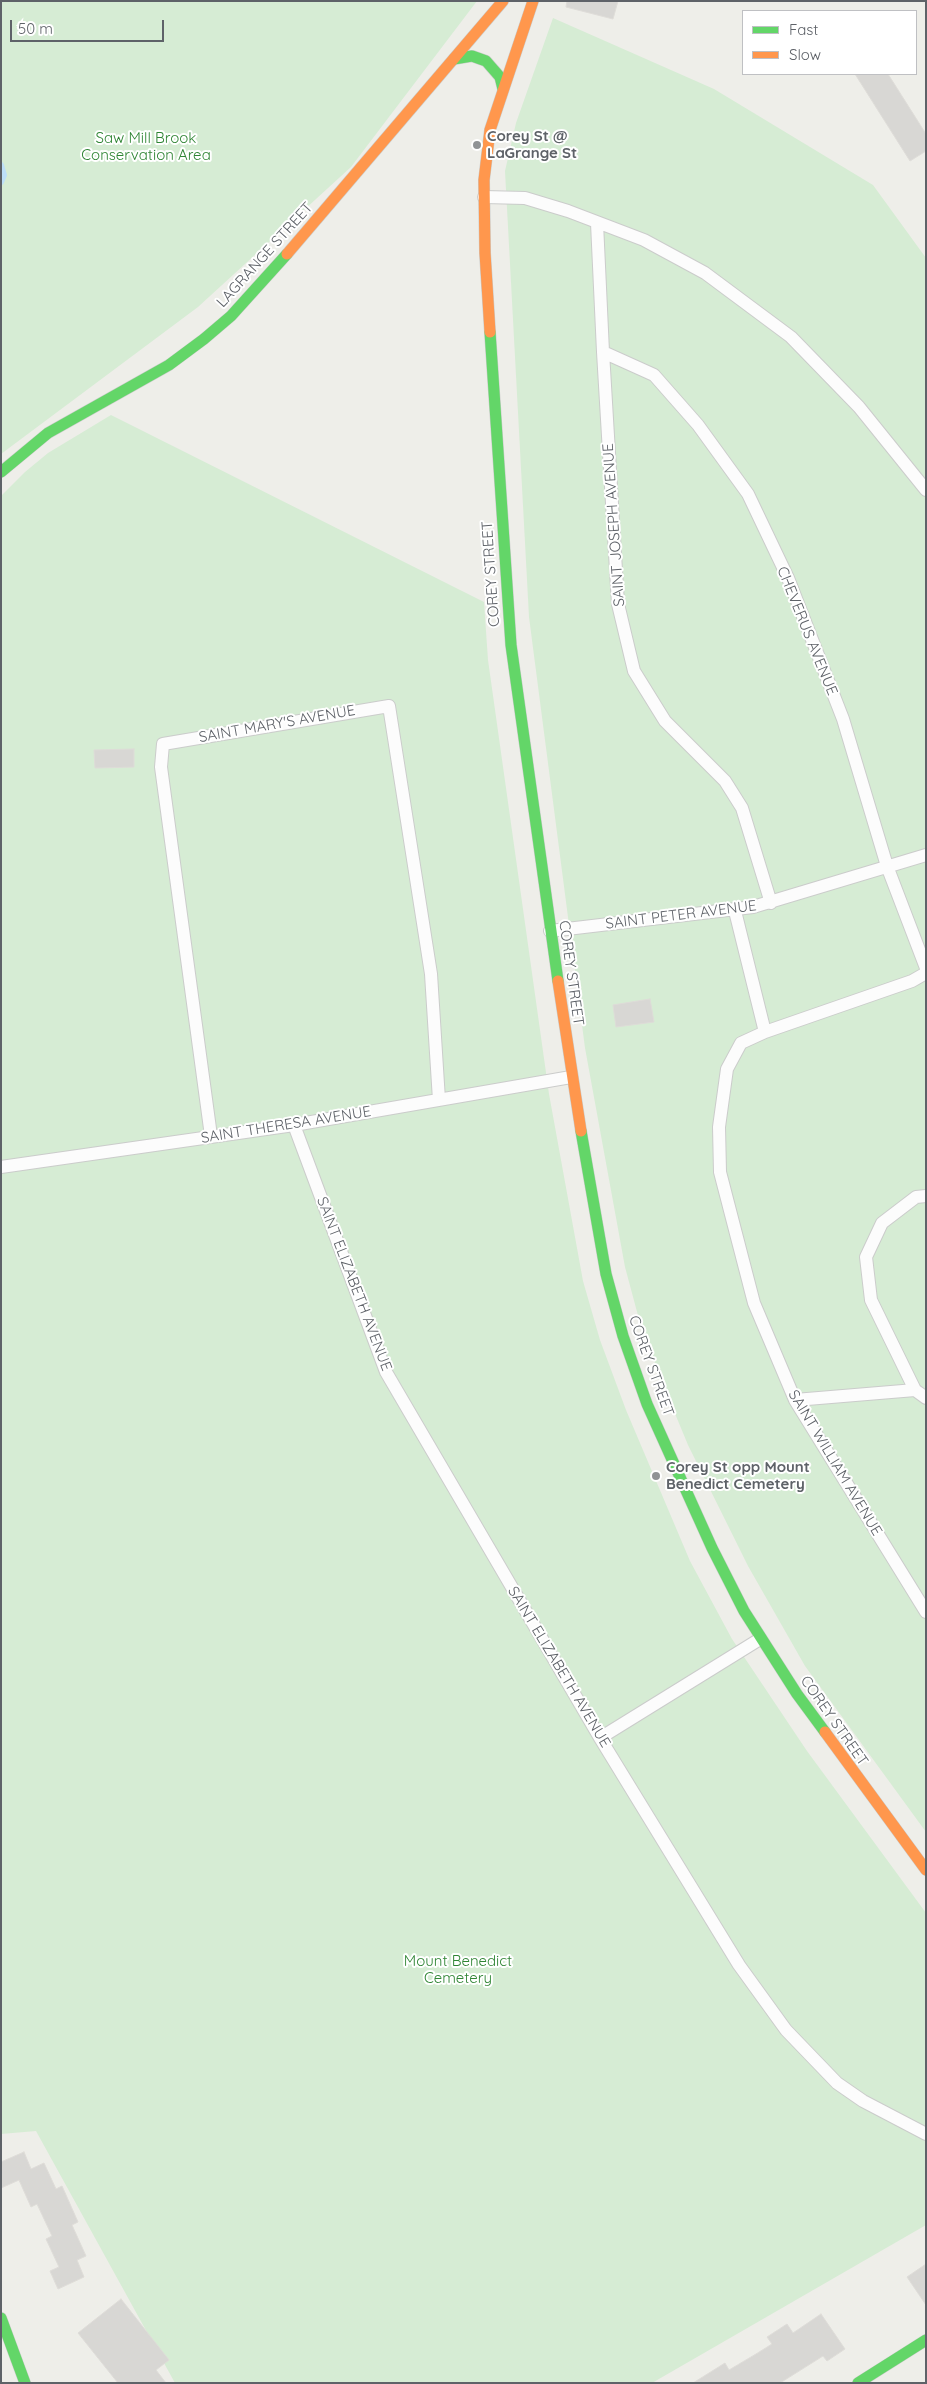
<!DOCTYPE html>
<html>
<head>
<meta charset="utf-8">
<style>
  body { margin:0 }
  #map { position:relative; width:927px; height:2384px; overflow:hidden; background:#eeeee9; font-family:Quicksand,sans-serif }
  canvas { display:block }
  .frame { position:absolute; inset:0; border:2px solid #5e6268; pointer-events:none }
  .legend { position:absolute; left:742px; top:10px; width:175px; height:65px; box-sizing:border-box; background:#fff; border:1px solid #bfc0c3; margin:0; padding:6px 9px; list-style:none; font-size:15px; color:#5e6268 }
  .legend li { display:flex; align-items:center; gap:10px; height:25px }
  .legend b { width:25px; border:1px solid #bfc0c3 }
  .scale { position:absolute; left:10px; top:20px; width:154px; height:22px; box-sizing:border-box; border:2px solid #5e6268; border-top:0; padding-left:6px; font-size:15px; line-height:18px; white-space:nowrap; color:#5e6268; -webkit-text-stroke:4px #fff; paint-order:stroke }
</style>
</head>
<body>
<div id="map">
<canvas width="927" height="2384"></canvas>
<div class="frame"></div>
<ul class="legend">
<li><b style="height:6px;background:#63d668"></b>Fast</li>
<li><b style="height:6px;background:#ff974d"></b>Slow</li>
</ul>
<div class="scale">50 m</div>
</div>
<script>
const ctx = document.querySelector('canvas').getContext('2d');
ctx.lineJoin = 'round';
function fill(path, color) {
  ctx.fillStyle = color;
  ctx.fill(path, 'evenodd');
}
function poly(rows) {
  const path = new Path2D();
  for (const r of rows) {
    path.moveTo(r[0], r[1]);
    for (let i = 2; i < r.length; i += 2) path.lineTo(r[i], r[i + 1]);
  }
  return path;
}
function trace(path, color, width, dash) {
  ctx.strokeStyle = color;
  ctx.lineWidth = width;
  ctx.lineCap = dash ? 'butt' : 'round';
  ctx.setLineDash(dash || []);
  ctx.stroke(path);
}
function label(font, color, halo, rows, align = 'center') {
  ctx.font = font + ' Quicksand,sans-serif';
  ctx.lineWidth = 4;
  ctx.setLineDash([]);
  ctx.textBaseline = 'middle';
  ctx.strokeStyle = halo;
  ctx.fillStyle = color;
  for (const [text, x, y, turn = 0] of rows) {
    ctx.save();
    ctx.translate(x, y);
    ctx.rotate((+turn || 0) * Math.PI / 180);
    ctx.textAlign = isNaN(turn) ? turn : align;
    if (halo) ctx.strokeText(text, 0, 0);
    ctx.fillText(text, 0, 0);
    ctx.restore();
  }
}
fill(poly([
  [1,1,477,1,351,167,198,307,1,454],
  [553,18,714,89,873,185,926,258,926,1832,805,1666,748,1566,688,1445,664,1387,640,1323,625,1267,585,1048,529,617,505,171,516,123],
  [111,415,484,602,488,660,549,1094,583,1281,600,1340,626,1410,690,1561,732,1639,807,1751,926,1913,926,2225,652,2383,175,2383,36,2131,1,2134,1,496,25,472,48,453]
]), '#d6ecd4');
trace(poly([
  [1,165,4,175,1,182]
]), '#bddff8', 6);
const building = poly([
  [567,1,618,1,613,19,566,7,567,1],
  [855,74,888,74,926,134,926,151,910,161,855,74],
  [134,749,134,767,95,768,94,750,134,749],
  [650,999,654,1022,616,1027,613,1005,650,999],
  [24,2152,31,2169,44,2163,56,2189,62,2186,78,2222,72,2225,86,2256,77,2260,84,2277,58,2289,50,2271,59,2267,46,2239,52,2236,37,2204,31,2207,19,2180,1,2188,1,2162,24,2152],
  [926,2264,926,2305,907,2277,926,2264],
  [121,2299,169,2360,156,2370,166,2383,118,2383,78,2333,121,2299],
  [821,2314,845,2349,827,2361,823,2356,780,2383,693,2383,725,2363,729,2370,756,2354,772,2344,767,2337,787,2324,793,2333,821,2314]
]);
fill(building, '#d8d7d4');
trace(building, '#dedcd8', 1);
const lane = poly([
  [484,197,525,198,568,211,644,240,705,273,791,337,859,407,926,490],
  [597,223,603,352,618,604,634,671,665,721,725,781,742,808,771,903],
  [603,352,654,375,698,425,748,494,788,578,843,719,887,866,926,968],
  [735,911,765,1032],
  [550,931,753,907,926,855],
  [926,973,912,981,765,1032,741,1043,727,1069,719,1127,720,1172,754,1303,795,1400,926,1612],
  [294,1125,386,1372,600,1738,739,1965,786,2030,837,2083,863,2101,926,2134],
  [211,1136,161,767,163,744,389,706,431,974,439,1100],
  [1,1167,294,1125,571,1077],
  [926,1196,916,1197,882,1223,866,1257,871,1300,915,1390,926,1398],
  [795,1400,915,1390],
  [600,1738,760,1639]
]);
const fast = poly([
  [454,59,472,56,486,61,500,77,503,89],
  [490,332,511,645,558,981],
  [1,472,48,433,169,365,204,339,231,316,287,254],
  [581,1131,606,1274,623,1336,647,1404,712,1548,744,1611,797,1694,825,1732],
  [1,2318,25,2383],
  [858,2383,926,2340]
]);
const slow = poly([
  [287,254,503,1],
  [490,332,485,253,484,180,490,130,533,1],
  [558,981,581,1131],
  [825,1732,926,1870]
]);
trace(lane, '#cbcccb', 14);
trace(fast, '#cacbca', 12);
trace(slow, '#cacbca', 12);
trace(lane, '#fcfcfc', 12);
trace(fast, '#63d668', 11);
trace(slow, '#ff974d', 11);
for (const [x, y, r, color] of [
  [477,145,5,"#909395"],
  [656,1476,5,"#909395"]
]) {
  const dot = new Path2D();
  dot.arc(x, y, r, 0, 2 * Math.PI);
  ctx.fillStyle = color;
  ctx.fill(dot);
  trace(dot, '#fff', 2);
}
label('bold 15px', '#5e6268', '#fff', [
  ["Corey St @",487,136],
  ["LaGrange St",487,153],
  ["Corey St opp Mount",666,1467],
  ["Benedict Cemetery",666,1484]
], 'left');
label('15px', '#2f8534', '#fff', [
  ["Saw Mill Brook",146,138],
  ["Conservation Area",146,155],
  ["Mount Benedict",458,1961],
  ["Cemetery",458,1978]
]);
label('15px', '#5e6268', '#fff', [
  ["LAGRANGE STREET",265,255,-48],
  ["SAINT JOSEPH AVENUE",614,525,-94],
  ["COREY STREET",491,574,-94],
  ["CHEVERUS AVENUE",807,631,68],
  ["SAINT MARY'S AVENUE",277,724,-10],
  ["SAINT PETER AVENUE",681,915,-7],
  ["COREY STREET",571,973,82],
  ["SAINT THERESA AVENUE",286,1125,-9],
  ["SAINT ELIZABETH AVENUE",354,1284,69],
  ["COREY STREET",651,1366,70],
  ["SAINT WILLIAM AVENUE",835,1463,59],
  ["SAINT ELIZABETH AVENUE",559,1667,59],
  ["COREY STREET",834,1721,55]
]);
</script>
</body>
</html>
